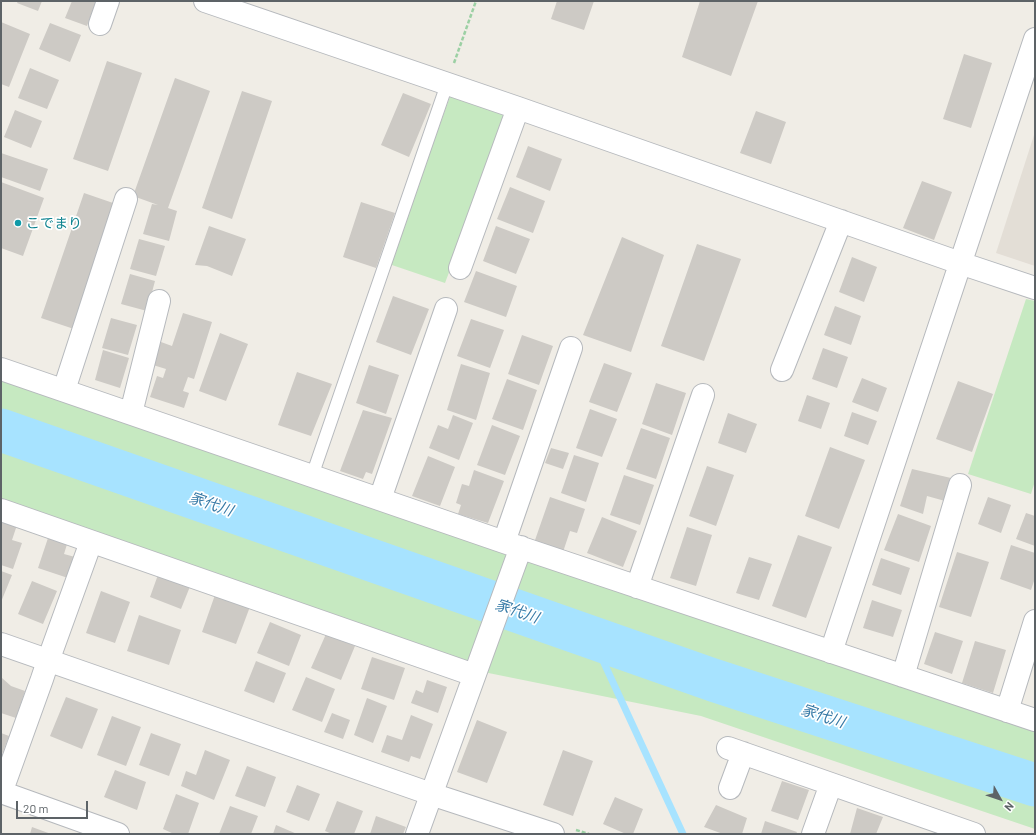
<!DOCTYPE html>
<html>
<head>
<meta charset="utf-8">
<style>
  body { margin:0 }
  #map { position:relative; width:1036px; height:835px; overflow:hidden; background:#f0ede6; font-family:Barlow,sans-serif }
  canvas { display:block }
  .frame { position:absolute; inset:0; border:2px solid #5d6367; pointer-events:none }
  .north { position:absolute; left:980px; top:779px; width:40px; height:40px; -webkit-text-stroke:3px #fff; paint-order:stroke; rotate:130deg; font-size:11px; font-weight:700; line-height:16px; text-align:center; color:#5d6367 }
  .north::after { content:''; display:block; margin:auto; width:14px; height:18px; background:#5d6367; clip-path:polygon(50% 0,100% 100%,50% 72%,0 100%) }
  .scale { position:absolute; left:16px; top:801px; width:72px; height:18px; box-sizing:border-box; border:2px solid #5d6367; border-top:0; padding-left:5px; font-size:12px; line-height:14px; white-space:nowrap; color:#5d6367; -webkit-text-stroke:3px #fff; paint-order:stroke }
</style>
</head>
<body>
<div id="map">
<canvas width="1036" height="835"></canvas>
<div class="frame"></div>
<div class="north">N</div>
<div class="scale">20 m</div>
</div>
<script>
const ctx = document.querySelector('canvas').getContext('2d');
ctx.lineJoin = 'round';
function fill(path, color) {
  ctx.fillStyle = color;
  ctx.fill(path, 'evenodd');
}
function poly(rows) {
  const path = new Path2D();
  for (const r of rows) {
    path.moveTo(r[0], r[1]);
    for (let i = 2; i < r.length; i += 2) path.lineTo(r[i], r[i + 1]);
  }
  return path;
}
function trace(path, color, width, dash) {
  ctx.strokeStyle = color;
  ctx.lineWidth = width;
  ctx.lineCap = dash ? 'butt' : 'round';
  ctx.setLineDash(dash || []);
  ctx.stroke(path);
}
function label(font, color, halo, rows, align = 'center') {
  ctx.font = font + ' Barlow,"Noto Sans JP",sans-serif';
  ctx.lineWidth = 3.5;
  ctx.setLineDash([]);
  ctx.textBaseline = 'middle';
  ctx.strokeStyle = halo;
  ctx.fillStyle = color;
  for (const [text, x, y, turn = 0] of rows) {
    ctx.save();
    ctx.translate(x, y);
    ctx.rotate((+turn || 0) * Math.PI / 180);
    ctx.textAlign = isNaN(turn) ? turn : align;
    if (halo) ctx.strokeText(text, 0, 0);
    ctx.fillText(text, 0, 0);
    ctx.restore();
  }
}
fill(poly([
  [1035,132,1035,266,996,253]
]), '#e3ded6');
fill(poly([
  [451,94,509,113,445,283,389,264],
  [1026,299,1035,301,1035,481,1031,494,968,474],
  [1,369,1035,724,1035,829,701,716,439,663,1,503]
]), '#c6e9c1');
trace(poly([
  [592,637,683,834]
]), '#a7e3ff', 7);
trace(poly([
  [1,430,713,680,1035,785]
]), '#a7e3ff', 43);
fill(poly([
  [18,1,42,1,38,11,17,3],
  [72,1,96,1,87,26,65,18],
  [557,1,594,1,584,30,551,19],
  [700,1,758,1,731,76,682,57],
  [1,22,30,34,9,87,1,84],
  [50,23,81,35,70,62,39,49],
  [964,54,992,63,971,128,943,119],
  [107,61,142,73,108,171,73,159],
  [30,68,59,80,47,109,18,98],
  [175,78,210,91,168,208,177,211,169,241,143,234,152,204,158,205,133,196],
  [242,91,272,101,232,219,202,208],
  [403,93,431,104,409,157,381,145],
  [15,110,42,121,31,148,4,137],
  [756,111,786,122,771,164,740,153],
  [528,146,562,159,550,191,516,177],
  [1,153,48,169,40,191,1,177],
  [922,181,952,192,934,240,903,228],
  [1,182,44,198,23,256,1,248],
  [510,187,545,201,533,233,497,219],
  [84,193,116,204,74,329,41,318],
  [361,202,395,213,376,268,343,257],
  [209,226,246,239,232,276,207,266,195,265],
  [496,226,530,239,516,274,483,261],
  [622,237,664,255,631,352,583,335],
  [139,239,165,246,156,276,130,269],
  [697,244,741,259,704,361,661,346],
  [852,257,877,267,864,302,839,292],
  [476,271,517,286,506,317,464,302],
  [130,274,155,281,147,311,121,304],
  [393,296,429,309,411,355,376,342],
  [835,306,861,316,851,345,824,335],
  [183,313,212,322,194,379,188,377,183,391,189,393,184,408,150,397,157,376,163,378,166,369,153,365,161,342,172,346],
  [111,318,137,325,128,355,102,348],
  [471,319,504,330,490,368,457,356],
  [220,333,248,344,226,401,199,391],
  [522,335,553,346,539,385,508,374],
  [823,348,848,357,837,388,812,379],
  [103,350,129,358,120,388,95,380],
  [604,363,632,373,617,412,589,402],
  [461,364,490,373,476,420,447,410],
  [369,365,399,375,386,414,356,403],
  [297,372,332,384,311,436,278,425],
  [862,378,887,388,878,412,852,402],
  [507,379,537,390,523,430,492,419],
  [958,381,993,394,972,452,936,439],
  [656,383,686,393,672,435,642,424],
  [807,395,830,403,821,429,798,421],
  [590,409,617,419,602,457,576,448],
  [363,410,392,418,372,474,366,472,363,479,340,471],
  [852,412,877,421,868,445,844,436],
  [728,413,757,424,746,453,718,443],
  [453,415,473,423,459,460,429,448,438,425,448,429],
  [492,425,520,436,505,475,477,465],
  [641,428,670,438,656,479,626,469],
  [830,447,865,460,839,529,805,516],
  [551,448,569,453,563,469,545,463],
  [574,455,599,463,586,502,561,493],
  [428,456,455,467,440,506,412,496],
  [707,466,734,475,716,526,689,516],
  [912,469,951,478,945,501,927,496,923,514,900,506],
  [474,470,504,481,488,523,458,514,461,505,456,503,462,484,469,486],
  [624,475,654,485,640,525,610,515],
  [550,497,585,509,577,533,570,531,563,552,534,543],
  [988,497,1011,505,1001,533,978,524],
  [1026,513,1035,516,1035,546,1016,539],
  [898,514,931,526,919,562,884,550],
  [602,517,637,531,623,567,587,553],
  [1,519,17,525,12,540,22,543,13,569,1,565],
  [687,527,712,535,696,586,670,578],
  [49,535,68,541,64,554,75,557,68,578,38,568],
  [798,535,832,547,806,618,772,606],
  [1011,545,1035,553,1035,578,1031,590,1000,579],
  [957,552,989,562,971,617,939,607],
  [749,557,772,564,759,600,736,593],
  [881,558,910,568,901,595,872,585],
  [1,571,12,575,1,602],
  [159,572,191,584,181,609,150,597],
  [32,581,57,591,43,624,18,614],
  [101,591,130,602,115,643,86,633],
  [216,592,251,604,236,644,202,632],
  [872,600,902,610,893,637,863,628],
  [139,615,181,630,169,665,127,651],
  [270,622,301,635,289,666,257,653],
  [935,632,963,641,952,674,924,664],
  [326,634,355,646,341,680,311,668],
  [975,641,1006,650,993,693,962,683],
  [372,657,405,668,394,700,361,689],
  [256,661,286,673,274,703,244,691],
  [306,677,335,689,322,722,292,710],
  [2,678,11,686,25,691,16,718,1,713,1,680],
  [427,680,447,687,438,713,411,703,416,690,423,693],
  [66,697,98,709,82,749,50,736],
  [367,698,387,706,373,743,354,735],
  [332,713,350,720,343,739,324,732],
  [411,715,433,724,420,759,411,756,409,762,381,752,387,735,402,740],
  [112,716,141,727,126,766,97,755],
  [477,720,507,732,487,783,457,772],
  [1,733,9,736,1,757],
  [151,733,181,744,169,776,139,765],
  [205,750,230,760,214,800,181,786,186,771,196,775],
  [563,750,593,761,573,816,543,805],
  [247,766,276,777,265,807,235,796],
  [115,770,146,782,137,810,104,797],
  [782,781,809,790,798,820,771,811],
  [297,785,320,794,309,821,286,812],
  [176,794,199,803,188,834,174,834,163,829],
  [615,797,643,809,633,834,626,834,603,824],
  [337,801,363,811,354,834,332,834,325,831],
  [716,805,747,818,742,834,723,834,704,827],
  [230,806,258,816,251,834,219,834],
  [857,808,883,817,876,834,850,834],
  [376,816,406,827,403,834,370,834],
  [765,821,797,832,796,834,761,834],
  [276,825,297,834,273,834],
  [32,827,51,834,30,834]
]), '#cdcac5');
const service = poly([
  [312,476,447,84]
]);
const minor = poly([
  [205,1,518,108,960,263,1035,288],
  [100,24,108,1],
  [460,268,518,108],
  [1,369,504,542,1035,720],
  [782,370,841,221],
  [64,390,126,199],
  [131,413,159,301],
  [380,499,446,309],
  [1,510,474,675],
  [504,542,571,348],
  [637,587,703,395],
  [831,652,1035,39],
  [903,676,960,485],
  [1007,711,1035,621],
  [728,748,974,834],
  [730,788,743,753],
  [1,792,118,834],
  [1,793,42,679,48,661,91,542],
  [431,794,553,834],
  [417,834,521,547],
  [813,834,831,784]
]);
const tertiary = poly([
  [1,644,431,794]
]);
trace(service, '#b6b9bd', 14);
trace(minor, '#b6b9bd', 24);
trace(tertiary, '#b6b9bd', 24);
trace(poly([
  [454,63,476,1],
  [576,830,589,834]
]), '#9cd0a4', 2.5, [4, 2]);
trace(service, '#fff', 12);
trace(minor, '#fff', 22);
trace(tertiary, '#fff', 22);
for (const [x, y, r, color] of [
  [18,223,4,"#0f9aa8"]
]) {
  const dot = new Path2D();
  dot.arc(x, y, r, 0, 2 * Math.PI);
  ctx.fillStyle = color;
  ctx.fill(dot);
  trace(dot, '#fff', 1.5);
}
label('14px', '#0d838f', '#fff', [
  ["こでまり",26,223]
], 'left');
label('italic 15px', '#377aa6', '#fff', [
  ["家代川",211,504,19],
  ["家代川",517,611,19],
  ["家代川",823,716,18]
]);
</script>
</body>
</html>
